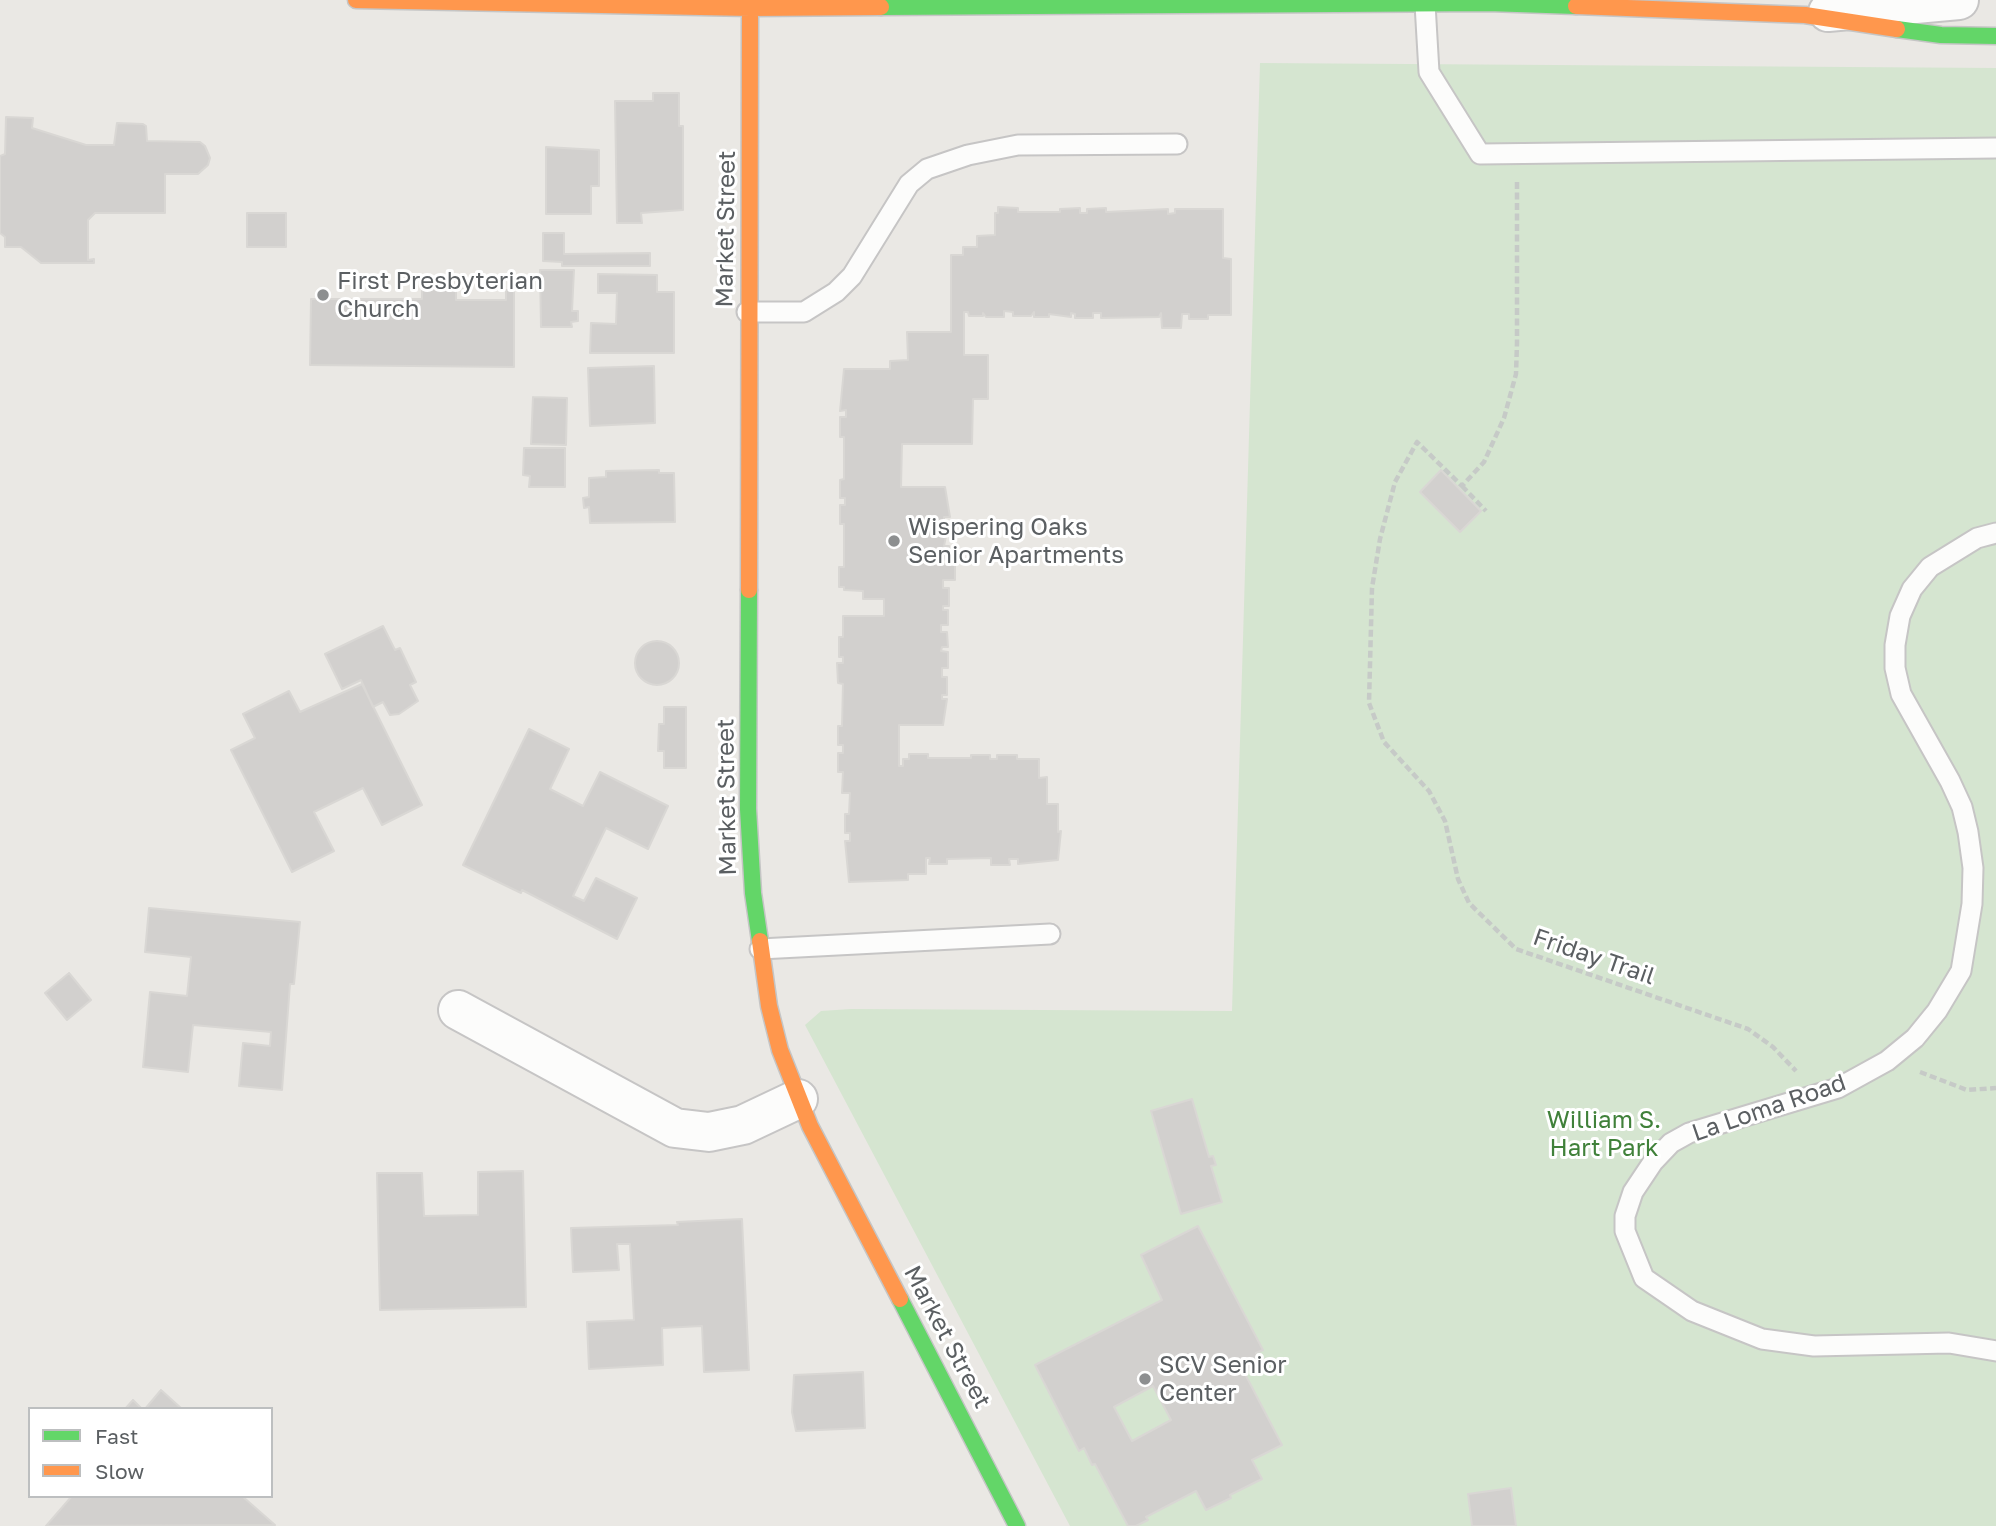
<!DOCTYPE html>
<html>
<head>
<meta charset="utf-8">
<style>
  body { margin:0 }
  #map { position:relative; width:1996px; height:1526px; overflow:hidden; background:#eae8e4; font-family:"Golos Text",sans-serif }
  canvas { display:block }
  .legend { position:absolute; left:28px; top:1407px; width:245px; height:91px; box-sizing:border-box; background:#fff; border:2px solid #bdbfc0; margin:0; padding:9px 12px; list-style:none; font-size:21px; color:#5b5f62 }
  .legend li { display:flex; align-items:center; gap:14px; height:35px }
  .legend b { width:35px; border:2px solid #bdbfc0 }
</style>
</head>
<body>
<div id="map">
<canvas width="1996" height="1526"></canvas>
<ul class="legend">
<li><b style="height:9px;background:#63d668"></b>Fast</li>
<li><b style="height:9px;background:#ff974d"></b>Slow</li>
</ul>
</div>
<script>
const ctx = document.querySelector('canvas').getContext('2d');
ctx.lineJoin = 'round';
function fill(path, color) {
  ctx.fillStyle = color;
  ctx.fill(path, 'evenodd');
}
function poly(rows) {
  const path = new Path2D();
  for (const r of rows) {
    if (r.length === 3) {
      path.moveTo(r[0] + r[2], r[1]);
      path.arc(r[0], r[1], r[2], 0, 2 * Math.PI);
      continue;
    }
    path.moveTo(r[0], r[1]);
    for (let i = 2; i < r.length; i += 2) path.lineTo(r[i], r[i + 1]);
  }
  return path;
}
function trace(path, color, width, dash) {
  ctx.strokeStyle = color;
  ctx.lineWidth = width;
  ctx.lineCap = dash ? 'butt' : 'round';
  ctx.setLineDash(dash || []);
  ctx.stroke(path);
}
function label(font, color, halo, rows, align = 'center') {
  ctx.font = font + ' "Golos Text",sans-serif';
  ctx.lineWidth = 6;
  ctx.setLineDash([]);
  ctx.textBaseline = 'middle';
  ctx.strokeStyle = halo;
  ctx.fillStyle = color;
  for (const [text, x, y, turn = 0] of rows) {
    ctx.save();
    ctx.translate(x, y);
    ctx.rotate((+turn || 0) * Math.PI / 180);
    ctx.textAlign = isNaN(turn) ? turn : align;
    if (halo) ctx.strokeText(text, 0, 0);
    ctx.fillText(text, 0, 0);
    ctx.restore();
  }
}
fill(poly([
  [1260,63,1996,68,1996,1526,1070,1526,805,1025,821,1011,851,1009,1232,1011]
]), '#d5e5d0');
const building = poly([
  [653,93,679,93,679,126,683,126,683,210,641,213,642,223,617,223,615,101,653,101,653,93],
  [6,117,33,118,32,128,86,145,114,145,117,123,143,124,146,126,147,141,200,142,205,146,210,158,208,165,198,174,165,174,165,213,95,213,88,220,88,260,94,259,94,263,41,263,21,247,5,247,5,237,0,233,0,156,5,154,6,117],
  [546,147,599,150,599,186,591,186,591,214,546,214,546,147],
  [998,207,1018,208,1018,212,1060,212,1060,209,1080,208,1080,213,1087,213,1087,209,1106,208,1106,212,1168,209,1168,214,1175,213,1175,209,1223,209,1223,258,1231,259,1231,315,1208,315,1208,319,1189,319,1189,314,1182,314,1181,328,1162,328,1161,313,1159,317,1101,318,1101,313,1093,313,1093,318,1075,318,1075,314,1071,313,1071,317,1049,314,1049,317,1034,317,1034,312,1031,316,1013,316,1013,312,1004,311,1004,317,986,317,983,313,983,316,969,316,968,312,964,312,964,355,988,355,988,399,973,399,972,444,902,444,901,487,945,487,950,517,944,517,944,522,949,522,944,546,949,546,948,559,943,560,943,564,955,563,955,580,943,580,943,588,949,588,949,606,943,606,943,610,948,610,948,625,941,625,941,632,947,632,948,647,942,647,941,651,948,652,948,668,942,668,942,677,947,677,947,695,942,695,942,699,947,699,943,725,899,725,899,766,903,766,903,759,909,759,909,754,928,754,928,758,971,758,971,755,990,755,990,759,997,759,997,755,1017,755,1017,759,1039,759,1039,778,1047,777,1047,804,1058,804,1058,832,1061,831,1058,860,1018,864,1018,859,1009,859,1010,865,991,865,991,858,947,859,947,864,929,864,930,858,926,858,926,874,908,874,908,880,849,882,845,841,850,841,850,833,845,833,845,814,849,814,850,793,842,793,843,772,838,772,838,753,843,753,843,745,838,745,838,726,842,726,843,684,838,683,837,663,843,663,843,657,839,657,839,637,843,637,843,616,884,616,884,599,863,599,863,591,844,590,844,587,839,587,839,567,844,567,844,524,840,524,840,505,845,505,845,498,840,498,840,480,844,479,844,437,840,437,840,417,846,417,846,410,840,411,844,369,890,369,890,361,908,360,907,332,951,332,951,255,963,255,963,247,977,247,977,236,995,235,995,213,998,213,998,207],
  [247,213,286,213,286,247,247,247,247,213],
  [543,233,564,233,564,254,650,253,650,266,562,266,562,262,543,261,543,233],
  [540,270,574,270,572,311,578,311,578,321,571,322,572,327,541,327,540,270],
  [598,274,657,275,657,292,674,292,674,353,590,353,591,323,616,324,617,293,598,293,598,274],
  [422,285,456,285,456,300,506,300,506,290,514,290,514,367,310,365,311,299,422,299,422,285],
  [654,366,655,423,590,426,588,368,654,366],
  [533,397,567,398,566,445,531,444,533,397],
  [524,448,565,448,565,487,529,487,530,476,523,475,524,448],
  [659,470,659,473,674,473,675,522,590,523,589,507,584,508,583,498,589,497,589,478,606,477,606,471,659,470],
  [1441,470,1481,511,1460,532,1420,492,1441,470],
  [383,626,395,650,400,648,416,682,410,685,418,701,399,714,390,715,383,702,373,707,361,680,342,689,325,654,383,626],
  [657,663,22],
  [362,684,422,805,382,825,363,788,314,812,334,851,292,872,231,750,255,738,243,714,289,691,300,712,362,684],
  [664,707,686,707,686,768,664,768,664,751,658,751,659,724,664,724,664,707],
  [529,729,569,749,550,789,583,806,600,772,668,806,648,849,606,828,573,896,584,901,596,878,637,898,617,939,522,890,521,893,463,865,529,729],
  [149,908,300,922,294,984,290,984,282,1090,239,1086,243,1043,270,1046,271,1032,193,1025,188,1072,143,1067,150,992,187,996,191,957,145,952,149,908],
  [69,973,91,1000,67,1020,45,993,69,973],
  [1192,1099,1209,1157,1213,1156,1216,1165,1211,1166,1222,1202,1181,1214,1151,1111,1192,1099],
  [523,1171,526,1307,380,1310,377,1173,422,1173,424,1216,478,1215,478,1172,523,1171],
  [742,1219,749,1370,704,1372,702,1326,662,1328,663,1365,589,1369,587,1322,634,1320,630,1244,617,1244,619,1270,573,1272,571,1228,678,1225,677,1222,742,1219],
  [1198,1226,1263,1350,1256,1353,1261,1363,1244,1372,1282,1445,1252,1460,1262,1479,1230,1495,1231,1498,1206,1510,1196,1491,1146,1517,1148,1520,1136,1526,1128,1526,1095,1464,1092,1465,1084,1448,1079,1451,1035,1365,1162,1300,1141,1255,1198,1226],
  [1153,1386,1171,1420,1132,1441,1114,1407,1153,1386],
  [863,1372,865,1428,796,1431,792,1412,794,1375,863,1372],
  [161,1390,182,1409,145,1409,161,1390],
  [133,1400,142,1409,125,1409,133,1400],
  [1511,1488,1516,1526,1472,1526,1468,1494,1511,1488],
  [72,1496,242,1496,275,1525,46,1526,72,1496]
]);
fill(building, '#d2d0ce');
trace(building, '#d9d7d4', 2);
const lane = poly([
  [1425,4,1429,72,1480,154,1996,148],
  [747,312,804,312,836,292,852,276,909,184,927,169,968,155,1018,145,1177,144],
  [1996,533,1977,538,1930,567,1912,589,1900,616,1895,645,1895,668,1901,694,1950,781,1962,807,1968,832,1973,868,1972,904,1961,971,1937,1011,1915,1038,1887,1061,1838,1088,1689,1133,1671,1143,1653,1162,1633,1192,1625,1216,1625,1231,1644,1278,1692,1311,1762,1339,1814,1346,1949,1343,1996,1351],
  [760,949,1050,934]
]);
const street = poly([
  [1828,12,1959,0],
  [458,1010,675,1128,709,1132,743,1125,798,1099]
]);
const fast = poly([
  [881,7,1488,3,1576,6],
  [1897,29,1941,35,1996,36],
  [749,590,748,809,753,893,760,941],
  [900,1299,1017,1526]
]);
const slow = poly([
  [356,0,750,8,881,7],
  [1576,6,1805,15,1897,29],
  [749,590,750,8],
  [760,941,769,1006,780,1050,810,1126,900,1299]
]);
trace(lane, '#c6c5c5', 23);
trace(street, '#c6c5c5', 42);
trace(fast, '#c5c5c5', 19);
trace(slow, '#c5c5c5', 19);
trace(poly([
  [1517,182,1517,343,1516,374,1504,418,1484,462,1462,486,1417,442,1395,482,1380,539,1372,588,1369,703,1384,742,1429,791,1445,821,1458,879,1469,903,1516,949,1748,1029,1773,1047,1796,1071],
  [1462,486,1486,511],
  [1920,1072,1967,1090,1996,1088]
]), '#c6cac7', 4.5, [7, 3.5]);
trace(lane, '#fcfcfb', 19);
trace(street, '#fcfcfb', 38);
trace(fast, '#63d668', 16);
trace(slow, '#ff974d', 16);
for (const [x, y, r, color] of [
  [323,295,7,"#8d8f90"],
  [894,541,7,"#8d8f90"],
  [1145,1379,7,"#8d8f90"]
]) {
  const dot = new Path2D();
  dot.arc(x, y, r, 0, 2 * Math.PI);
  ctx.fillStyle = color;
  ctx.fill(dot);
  trace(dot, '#fff', 2.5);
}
label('24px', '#5b5f62', '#fff', [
  ["Market Street",726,229,-89],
  ["Market Street",727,797,-91],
  ["Friday Trail",1594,957,19],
  ["La Loma Road",1769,1108,-19],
  ["Market Street",947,1337,62]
]);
label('24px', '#5b5f62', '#fff', [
  ["First Presbyterian",337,281],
  ["Church",337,309],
  ["Wispering Oaks",908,527],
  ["Senior Apartments",908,555],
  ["SCV Senior",1159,1365],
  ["Center",1159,1393]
], 'left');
label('24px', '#40813a', '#fff', [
  ["William S.",1604,1120],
  ["Hart Park",1604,1148]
]);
</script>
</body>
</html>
